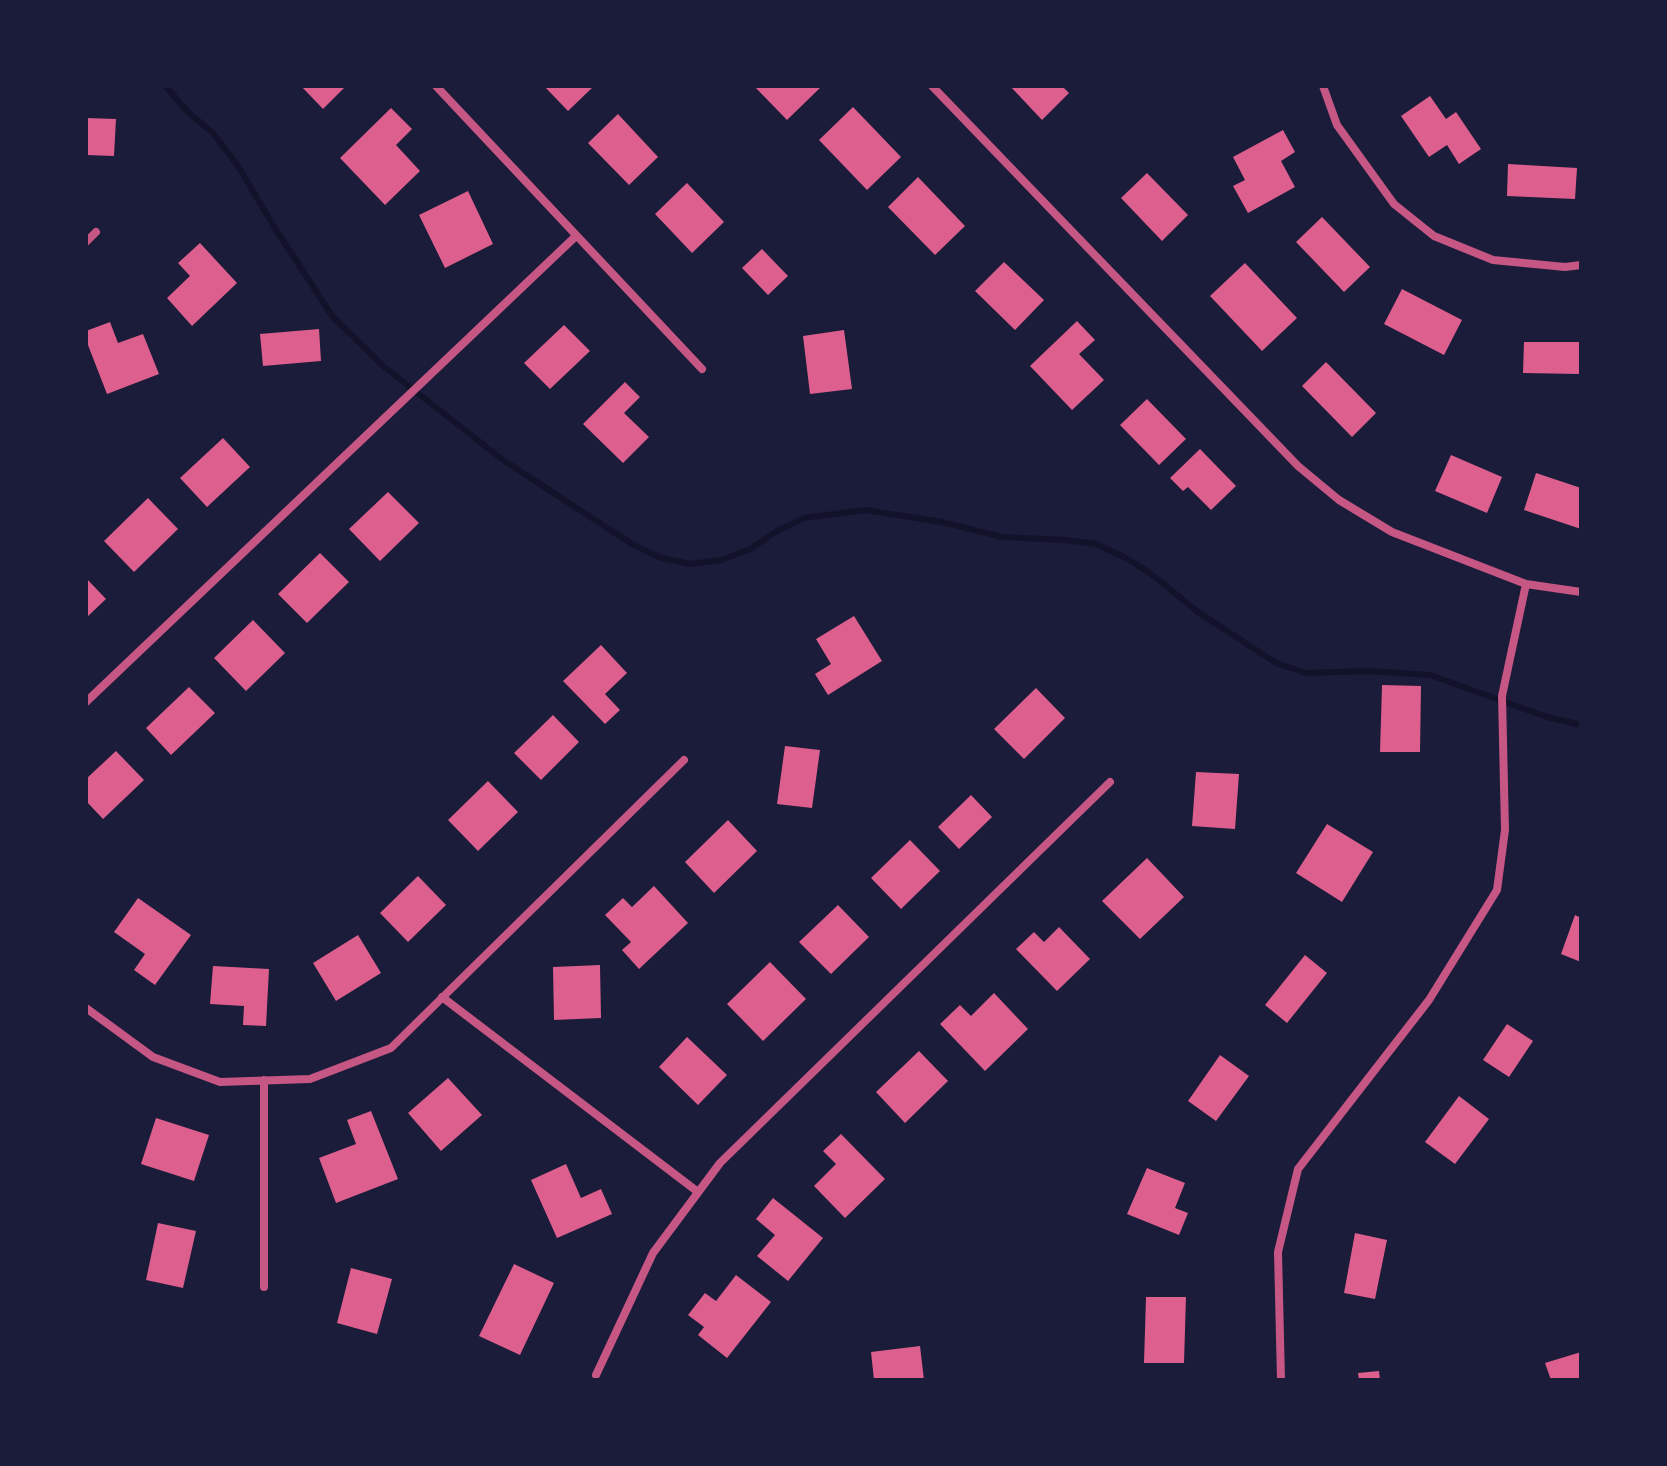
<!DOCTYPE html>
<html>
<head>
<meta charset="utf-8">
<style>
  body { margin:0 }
  #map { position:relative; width:1667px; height:1466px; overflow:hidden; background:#1b1b3a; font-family:Montserrat,sans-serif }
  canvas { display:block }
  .frame { position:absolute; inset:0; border:88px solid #1b1b3a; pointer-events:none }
</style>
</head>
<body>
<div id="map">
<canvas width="1667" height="1466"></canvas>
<div class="frame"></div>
</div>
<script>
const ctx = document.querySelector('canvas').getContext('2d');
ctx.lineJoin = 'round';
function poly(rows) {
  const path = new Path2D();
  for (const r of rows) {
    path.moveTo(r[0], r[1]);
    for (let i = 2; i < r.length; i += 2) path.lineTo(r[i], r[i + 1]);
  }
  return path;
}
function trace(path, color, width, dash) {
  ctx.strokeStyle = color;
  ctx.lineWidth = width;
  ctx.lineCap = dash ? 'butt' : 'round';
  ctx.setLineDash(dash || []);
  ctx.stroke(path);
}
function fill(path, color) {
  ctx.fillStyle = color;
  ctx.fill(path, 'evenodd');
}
trace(poly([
  [165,86,189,113,213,133,238,166,276,230,333,317,382,365,503,460,632,544,661,558,691,564,721,560,750,549,777,531,804,518,865,510,942,522,1002,537,1065,540,1096,544,1124,557,1150,573,1198,612,1276,663,1306,673,1368,671,1430,675,1547,717,1581,725]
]), '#12122b', 6);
fill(poly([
  [301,86,346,86,323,109],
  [544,86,594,86,568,111],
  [754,86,822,86,787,120],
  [1010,86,1062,86,1069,93,1042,120],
  [1430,96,1446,119,1456,112,1481,149,1459,164,1447,145,1429,157,1401,116],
  [853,107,901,157,867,190,819,140],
  [391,108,412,129,396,145,420,171,385,205,340,158],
  [618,114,658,157,629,185,588,143],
  [86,118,116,119,114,156,86,155],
  [1283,130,1295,152,1281,161,1295,187,1248,213,1233,186,1245,180,1233,157],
  [1508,164,1577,168,1575,199,1507,196],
  [1147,173,1188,215,1162,241,1121,198],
  [918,177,965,226,935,255,888,207],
  [687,183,724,222,692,253,655,214],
  [468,191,493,244,445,268,419,215],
  [1322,217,1370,267,1344,292,1296,242],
  [200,243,237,283,192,326,167,298,190,276,178,263],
  [762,249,788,276,768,295,742,268],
  [1004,262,1044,300,1015,330,975,291],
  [1245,263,1297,318,1262,351,1210,296],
  [1402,289,1462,320,1444,355,1384,324],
  [1077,321,1095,340,1079,354,1104,380,1072,410,1030,366],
  [110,322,118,343,143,334,159,374,107,394,86,340,86,331],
  [564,325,590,351,550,389,524,363],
  [319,329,321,361,263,366,260,334],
  [844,330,852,389,810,394,803,336],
  [1524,342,1580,342,1579,374,1523,373],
  [1326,362,1376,413,1352,437,1302,386],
  [625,382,640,397,624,413,649,437,623,463,583,424],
  [1147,399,1186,439,1159,465,1120,425],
  [223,438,250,467,207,507,180,478],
  [1200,449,1236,486,1211,510,1188,487,1183,491,1170,478],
  [1451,455,1502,477,1487,513,1435,491],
  [1536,473,1581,488,1581,529,1524,510],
  [388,492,419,523,380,561,349,529],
  [148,498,178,529,134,572,104,541],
  [320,553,349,582,307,623,278,594],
  [86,578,106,599,86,618],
  [854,616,882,661,828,695,815,674,831,664,816,639],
  [253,620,285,653,246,691,214,658],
  [601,645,627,673,605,694,620,710,605,724,563,681],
  [1382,685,1421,686,1420,752,1380,752],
  [189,687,215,713,171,755,146,728],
  [1036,688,1065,718,1024,759,994,729],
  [553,715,579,742,541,780,514,753],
  [785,746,820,750,812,808,777,804],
  [116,751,144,780,103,819,86,801,86,779],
  [1196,772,1239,774,1235,829,1192,826],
  [488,781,518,812,478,851,448,820],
  [971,795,992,817,959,849,938,827],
  [728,820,757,851,714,893,685,862],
  [1327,824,1373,852,1342,902,1296,873],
  [910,840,940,871,901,909,871,878],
  [1147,858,1184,897,1140,939,1102,901],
  [418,876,446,905,408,942,380,913],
  [654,886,688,923,639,969,622,950,631,942,605,915,623,898,632,907],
  [138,898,191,935,155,985,134,970,145,954,114,932],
  [838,905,869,937,831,974,799,942],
  [1575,915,1581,918,1581,962,1561,954],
  [1059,927,1090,959,1057,991,1016,949,1034,932,1044,942],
  [358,935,381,973,336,1001,313,963],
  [1305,955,1327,973,1287,1023,1265,1005],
  [770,962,806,999,763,1041,727,1004],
  [600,965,601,1018,554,1020,553,967],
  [213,966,269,969,266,1026,243,1025,244,1006,210,1004],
  [994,993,1028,1029,985,1071,940,1024,960,1005,971,1016],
  [1507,1024,1533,1041,1509,1077,1483,1060],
  [687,1037,727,1075,698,1105,659,1067],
  [919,1051,948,1081,905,1123,876,1092],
  [1220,1055,1249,1076,1216,1121,1188,1101],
  [448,1078,482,1115,441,1151,408,1113],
  [1459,1096,1489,1119,1455,1164,1425,1142],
  [371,1111,398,1179,336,1203,319,1158,356,1144,347,1120],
  [156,1118,209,1135,194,1181,141,1164],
  [841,1134,885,1179,845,1218,814,1186,836,1164,823,1151],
  [566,1164,581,1198,601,1189,612,1214,557,1238,531,1180],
  [1147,1168,1185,1183,1175,1208,1188,1213,1179,1235,1127,1214],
  [773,1198,823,1238,788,1281,757,1256,775,1235,756,1219],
  [158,1223,196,1231,183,1288,146,1280],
  [1355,1233,1387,1240,1375,1299,1344,1293],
  [514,1264,554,1283,520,1355,479,1336],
  [351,1268,392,1279,377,1334,337,1323],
  [736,1275,771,1302,727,1358,698,1335,704,1327,688,1315,705,1293,716,1301],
  [1146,1297,1186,1297,1184,1363,1144,1363],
  [920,1346,924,1380,874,1380,871,1352],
  [1581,1352,1581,1380,1551,1380,1545,1363],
  [1379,1371,1380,1380,1359,1380,1358,1373]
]), '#dd5f8e');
trace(poly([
  [436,86,702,369],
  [932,86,1298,466,1339,500,1392,532,1526,584,1581,592],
  [1323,86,1337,125,1394,204,1434,236,1493,260,1565,267,1581,265],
  [86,242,96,232],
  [86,702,576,236],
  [442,997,698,1192],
  [86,1008,153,1057,220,1082,310,1079,391,1048,684,760],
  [264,1287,264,1080],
  [596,1375,653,1253,720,1163,1110,782],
  [1281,1380,1278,1252,1298,1169,1429,1000,1497,890,1505,830,1502,696,1526,584]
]), '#c65784', 8);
</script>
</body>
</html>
